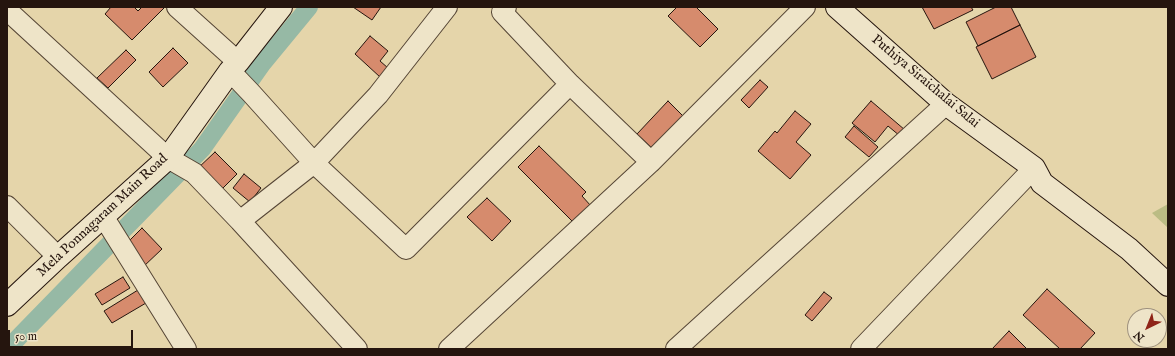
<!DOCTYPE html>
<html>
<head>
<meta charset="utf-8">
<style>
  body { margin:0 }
  #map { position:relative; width:1175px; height:356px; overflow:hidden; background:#e5d5aa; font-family:"IM FELL English",serif }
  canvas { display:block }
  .frame { position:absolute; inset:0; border:8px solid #25150e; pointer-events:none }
  .north { position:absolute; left:1127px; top:308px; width:40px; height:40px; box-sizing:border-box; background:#eee4c8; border:1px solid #9e917e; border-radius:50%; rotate:223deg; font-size:11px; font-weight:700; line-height:16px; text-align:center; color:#25150e }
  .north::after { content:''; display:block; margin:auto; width:14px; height:18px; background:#8f2418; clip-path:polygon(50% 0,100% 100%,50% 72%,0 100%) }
  .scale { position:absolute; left:8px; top:330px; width:125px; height:18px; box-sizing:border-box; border:2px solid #25150e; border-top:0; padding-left:5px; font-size:12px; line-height:14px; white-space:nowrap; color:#25150e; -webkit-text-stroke:3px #eee4c8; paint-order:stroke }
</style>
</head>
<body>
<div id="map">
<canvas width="1175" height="356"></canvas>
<div class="frame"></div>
<div class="north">N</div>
<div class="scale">50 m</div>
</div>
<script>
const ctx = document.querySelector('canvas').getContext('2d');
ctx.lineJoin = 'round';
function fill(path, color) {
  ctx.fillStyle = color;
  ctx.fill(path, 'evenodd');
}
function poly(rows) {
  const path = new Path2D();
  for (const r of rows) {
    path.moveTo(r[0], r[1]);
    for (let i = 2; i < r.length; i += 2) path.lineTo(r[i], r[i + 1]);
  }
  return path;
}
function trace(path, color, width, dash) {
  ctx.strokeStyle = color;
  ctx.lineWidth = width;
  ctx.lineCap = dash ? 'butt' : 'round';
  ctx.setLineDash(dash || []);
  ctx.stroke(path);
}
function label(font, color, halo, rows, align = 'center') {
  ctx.font = font + ' "IM FELL English",serif';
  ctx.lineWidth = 3;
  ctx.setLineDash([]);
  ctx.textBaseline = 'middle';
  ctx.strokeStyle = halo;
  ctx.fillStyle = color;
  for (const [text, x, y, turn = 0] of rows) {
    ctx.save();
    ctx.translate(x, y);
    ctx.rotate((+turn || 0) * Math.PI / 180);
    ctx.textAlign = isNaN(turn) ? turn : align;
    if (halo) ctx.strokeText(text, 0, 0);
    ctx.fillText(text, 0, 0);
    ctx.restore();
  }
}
fill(poly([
  [1168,204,1168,228,1152,213]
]), '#bbbc84');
trace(poly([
  [7,347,16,340,202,149,262,64,309,7]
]), '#96b9a5', 18);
const building = poly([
  [111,7,134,7,138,11,142,7,165,7,132,40,105,14,111,7],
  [353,7,381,7,372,20,353,7],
  [677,7,696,7,718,29,700,47,668,16,677,7],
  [922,7,971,7,973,10,934,29,922,7],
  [996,7,1011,7,1020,25,978,46,966,22,996,7],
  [1020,25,1036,57,992,79,976,47,1020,25],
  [370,36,388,51,380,61,388,68,380,77,355,54,370,36],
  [173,48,188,63,163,87,149,72,173,48],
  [126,50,136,60,108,88,97,78,126,50],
  [760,80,768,87,749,108,741,100,760,80],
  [668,101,687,120,656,152,637,134,668,101],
  [871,101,905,130,900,136,888,126,875,142,852,123,871,101],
  [795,111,811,124,796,142,811,155,790,179,758,151,775,131,777,133,795,111],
  [854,126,878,147,869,157,845,137,854,126],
  [539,146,586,192,582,196,591,206,574,223,518,167,539,146],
  [215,152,237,174,219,192,196,170,215,152],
  [244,174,261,188,250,202,233,188,244,174],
  [487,198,511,221,492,241,467,217,487,198],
  [142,228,162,249,143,267,123,247,142,228],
  [123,277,130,288,102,305,95,294,123,277],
  [1047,289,1095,333,1080,349,1060,349,1023,315,1047,289],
  [138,290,146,303,112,323,104,311,138,290],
  [824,292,832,298,812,321,805,315,824,292],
  [1009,331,1027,349,992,349,1009,331]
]);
fill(building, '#d68b6d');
trace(building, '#25150e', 1);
const street = poly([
  [177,7,238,62],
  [506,7,502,12,570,84,651,162],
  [7,10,168,158,194,173,240,221,357,349],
  [230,71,251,93,314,163,406,249,570,84],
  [7,206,58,257],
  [103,216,186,349],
  [240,221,314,163,378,95,447,7],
  [449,349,651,162,805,7],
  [676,349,946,104],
  [861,349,1034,168]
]);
const secondary = poly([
  [837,7,946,104,1034,168,1042,183,1129,249,1168,285],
  [7,305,58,257,168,158,230,71,238,62,281,7]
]);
trace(street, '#554535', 22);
trace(secondary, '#25150e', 24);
trace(street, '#eee4c8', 20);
trace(secondary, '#eee4c8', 22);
label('14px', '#25150e', '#eee4c8', [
  ["Puthiya Siraichalai Salai",925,82,40],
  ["Mela Ponnagaram Main Road",103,216,-43]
]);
</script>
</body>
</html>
